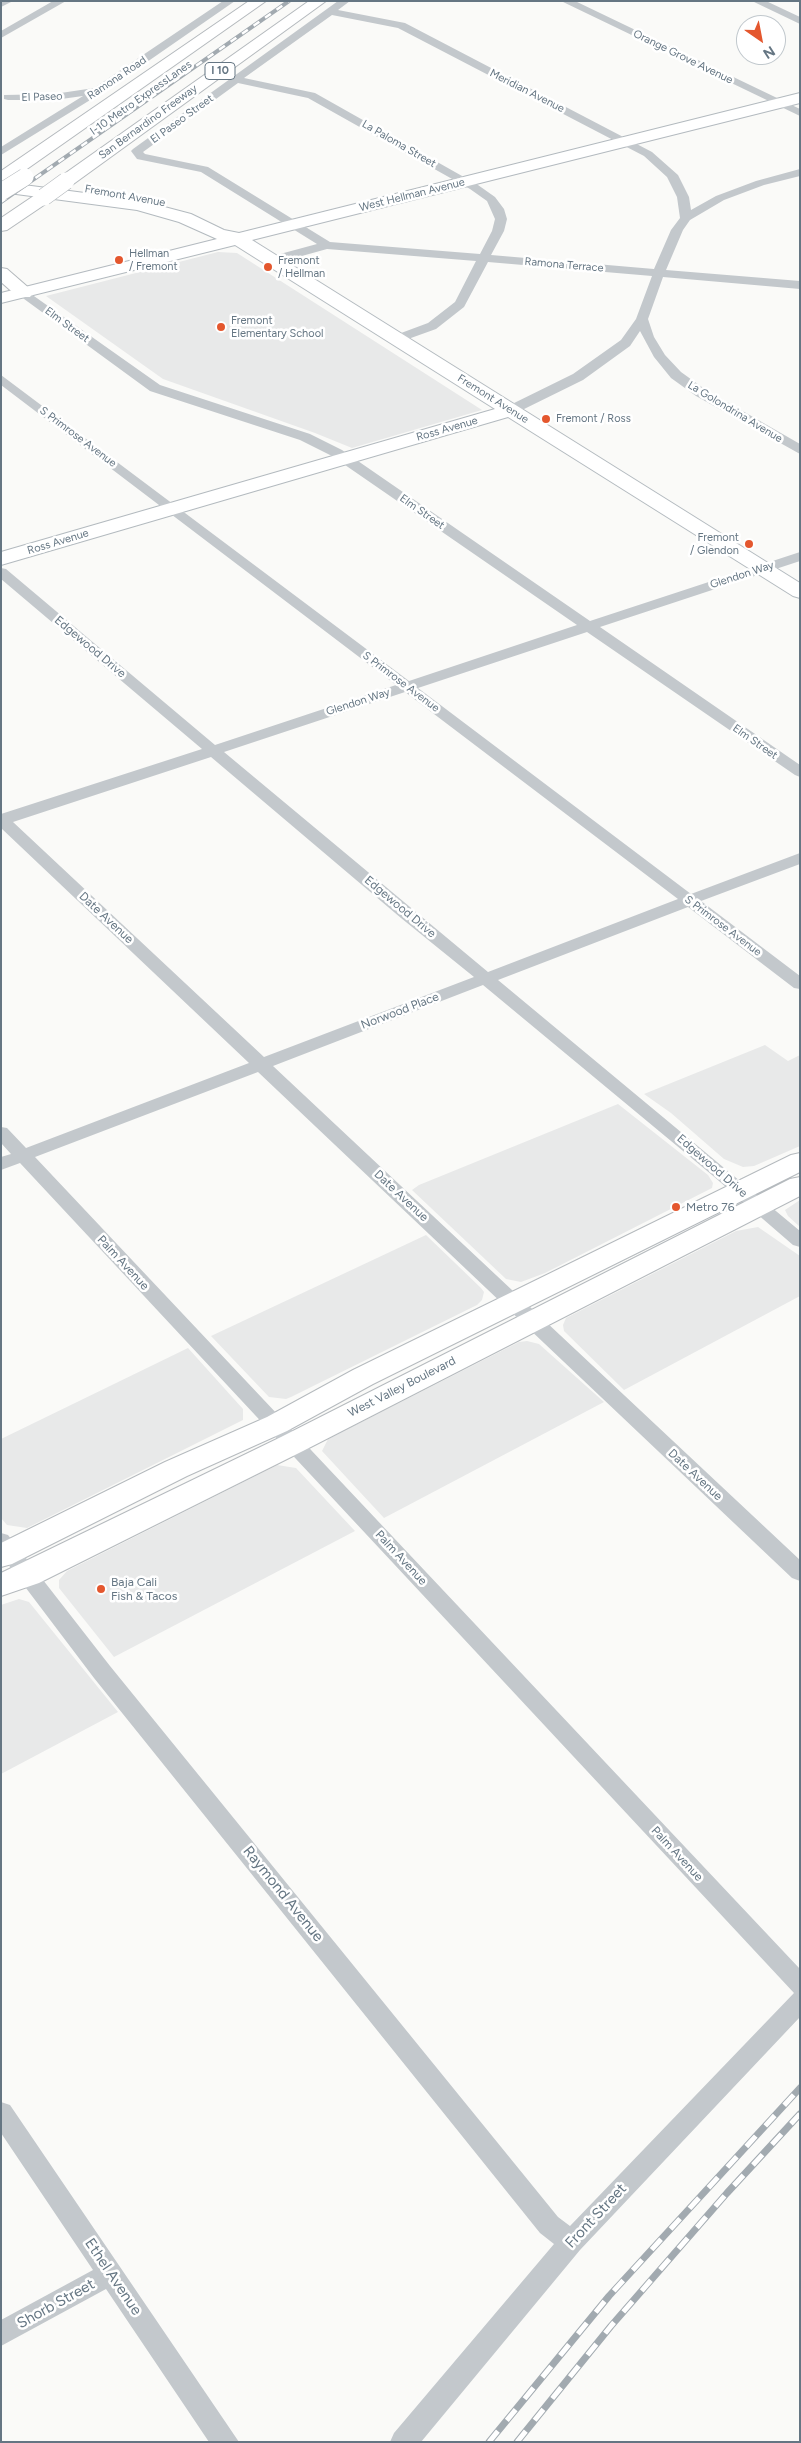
<!DOCTYPE html>
<html>
<head>
<meta charset="utf-8">
<style>
  body { margin:0 }
  #map { position:relative; width:801px; height:2443px; overflow:hidden; background:#fafaf8; font-family:Figtree,sans-serif }
  canvas { display:block }
  .frame { position:absolute; inset:0; border:2px solid #657683; pointer-events:none }
  .north { position:absolute; left:736px; top:15px; width:50px; height:50px; box-sizing:border-box; background:#fff; border:1px solid #c1c8cd; border-radius:50%; rotate:147deg; font-size:14px; font-weight:700; line-height:20px; text-align:center; color:#657683 }
  .north::after { content:''; display:block; margin:auto; width:18px; height:22px; background:#e4572e; clip-path:polygon(50% 0,100% 100%,50% 72%,0 100%) }
</style>
</head>
<body>
<div id="map">
<canvas width="801" height="2443"></canvas>
<div class="frame"></div>
<div class="north">N</div>
</div>
<script>
const ctx = document.querySelector('canvas').getContext('2d');
ctx.lineJoin = 'round';
function fill(path, color) {
  ctx.fillStyle = color;
  ctx.fill(path, 'evenodd');
}
function poly(rows) {
  const path = new Path2D();
  for (const r of rows) {
    path.moveTo(r[0], r[1]);
    for (let i = 2; i < r.length; i += 2) path.lineTo(r[i], r[i + 1]);
  }
  return path;
}
function trace(path, color, width, dash) {
  ctx.strokeStyle = color;
  ctx.lineWidth = width;
  ctx.lineCap = dash ? 'butt' : 'round';
  ctx.setLineDash(dash || []);
  ctx.stroke(path);
}
function label(font, color, halo, rows, align = 'center') {
  ctx.font = font + ' Figtree,sans-serif';
  ctx.lineWidth = 5;
  ctx.setLineDash([]);
  ctx.textBaseline = 'middle';
  ctx.strokeStyle = halo;
  ctx.fillStyle = color;
  for (const [text, x, y, turn = 0] of rows) {
    ctx.save();
    ctx.translate(x, y);
    ctx.rotate((+turn || 0) * Math.PI / 180);
    ctx.textAlign = isNaN(turn) ? turn : align;
    if (halo) ctx.strokeText(text, 0, 0);
    ctx.fillText(text, 0, 0);
    ctx.restore();
  }
}
fill(poly([
  [218,252,237,253,482,410,352,448,315,433,163,379,46,296],
  [765,1045,788,1061,800,1055,800,1146,754,1166,743,1167,724,1159,671,1113,644,1094],
  [618,1104,708,1175,713,1183,712,1188,545,1273,521,1282,506,1279,412,1190,419,1185],
  [800,1200,800,1227,788,1216,785,1210],
  [758,1227,800,1256,800,1296,624,1390,564,1331,563,1325,566,1318,736,1231],
  [426,1235,481,1288,484,1292,482,1300,477,1305,291,1397,286,1399,269,1397,211,1336],
  [527,1341,539,1344,604,1402,384,1518,322,1451,328,1439,519,1342],
  [188,1348,243,1409,243,1420,27,1528,7,1525,1,1518,1,1439],
  [277,1465,296,1468,355,1531,114,1657,59,1588,59,1580,67,1571],
  [19,1599,29,1602,118,1712,1,1774,1,1605]
]), '#e8e9e9');
const secondary = poly([
  [800,93,800,103,252,240,800,583,800,598,793,596,508,417,1,565,1,552,495,409,235,245,1,303,1,293,217,239,179,222,137,210,1,192,1,182,138,200,191,214,224,230,239,233,800,93]
]);
const primary = poly([
  [800,1153,800,1172,373,1384,287,1431,187,1476,12,1564,1,1567,1,1543,165,1462,267,1417,353,1370,791,1155,800,1153],
  [800,1177,800,1196,303,1451,39,1583,1,1596,1,1573,281,1437,790,1179,800,1177]
]);
const highway = poly([
  [249,1,266,1,7,183,1,184,1,171,249,1],
  [309,1,326,1,72,185,60,185,58,181,60,177,309,1],
  [44,192,50,193,52,197,50,201,7,230,1,231,1,218,38,193,44,192],
  [1,268,7,269,30,289,33,293,30,297,18,297,1,282,1,268]
]);
trace(secondary, '#b3babf', 2);
trace(primary, '#b5babe', 2);
trace(highway, '#b4b9bd', 2);
fill(poly([
  [1,1,13,1,1,7,1,1],
  [53,1,66,1,1,38,1,31,53,1],
  [223,1,235,1,108,89,1,155,1,147,83,96,54,100,8,100,4,99,4,95,54,94,94,88,223,1],
  [338,1,350,1,338,10,405,23,652,152,678,175,689,197,691,210,716,196,756,181,800,169,800,176,764,185,724,200,690,220,683,230,666,270,800,281,800,289,663,277,648,319,654,337,665,355,681,372,706,390,800,444,800,454,696,396,671,378,654,357,640,331,630,346,583,380,516,413,506,413,505,410,506,407,573,374,621,340,636,319,652,276,488,262,464,307,436,329,397,343,391,339,393,336,428,323,455,302,476,261,327,249,273,264,269,263,269,257,317,244,201,172,137,159,131,151,133,149,338,1],
  [332,15,398,28,644,156,667,177,677,197,680,218,671,230,654,269,491,255,504,231,507,219,504,209,495,197,478,185,315,93,244,78,332,15],
  [238,83,308,98,470,189,487,201,495,219,492,231,480,254,330,242,208,167,145,154,143,152,238,83],
  [561,1,575,1,800,109,800,116,561,1],
  [752,1,766,1,800,17,800,24,752,1],
  [24,289,160,385,310,434,342,450,590,621,800,552,800,561,600,627,800,765,800,777,795,775,587,632,418,688,691,894,800,853,800,864,701,901,800,976,800,989,794,988,688,907,498,980,800,1231,800,1247,793,1245,712,1175,483,985,273,1066,800,1560,800,1581,792,1578,258,1072,35,1157,800,1969,800,2017,580,2250,421,2442,390,2442,394,2433,554,2244,540,2233,94,1678,1,1555,1,1533,8,1535,110,1666,558,2217,570,2226,794,1993,20,1163,1,1170,1,1157,11,1154,1,1143,1,1127,7,1128,26,1148,249,1063,1,828,1,814,202,749,1,579,1,568,6,569,215,745,396,685,1,385,1,375,409,681,577,625,332,456,300,440,150,391,20,296,18,293,24,289],
  [405,692,678,899,488,972,224,752,405,692],
  [211,757,401,918,474,977,264,1057,13,822,211,757],
  [1,2102,10,2105,239,2442,209,2442,106,2289,1,2346,1,2320,93,2270,1,2133,1,2102]
]), '#c3c8cc');
fill(secondary, '#fff');
fill(primary, '#fff');
fill(highway, '#fff');
const railFar1 = poly([
  [1,202,289,1]
]);
const rail = poly([
  [489,2442,609,2296,800,2088],
  [517,2442,611,2326,727,2193,800,2114]
]);
trace(railFar1, '#a2aab0', 4);
trace(rail, '#a2aab0', 7);
trace(railFar1, '#fff', 2.5, [7]);
trace(rail, '#fff', 5, [14]);
const highwayBridge = poly([
  [1,192,25,177],
  [44,197,66,181]
]);
trace(highwayBridge, '#b4b9bd', 18, []);
trace(highwayBridge, '#fff', 17);
for (const [x, y, r, color] of [
  [119,260,5,"#e4572e"],
  [268,267,5,"#e4572e"],
  [221,327,5,"#e4572e"],
  [546,419,5,"#e4572e"],
  [749,544,5,"#e4572e"],
  [676,1207,5,"#e4572e"],
  [101,1589,5,"#e4572e"]
]) {
  const dot = new Path2D();
  dot.arc(x, y, r, 0, 2 * Math.PI);
  ctx.fillStyle = color;
  ctx.fill(dot);
  trace(dot, '#fff', 2);
}
label('11px', '#657683', '#fff', [
  ["Orange Grove Avenue",683,57,26],
  ["Ramona Road",117,78,-34],
  ["Meridian Avenue",527,91,27],
  ["El Paseo",42,97,-2],
  ["I-10 Metro ExpressLanes",141,98,-35],
  ["El Paseo Street",182,119,-36],
  ["San Bernardino Freeway",148,122,-36],
  ["La Paloma Street",399,144,30],
  ["West Hellman Avenue",412,195,-14],
  ["Fremont Avenue",125,196,10],
  ["Ramona Terrace",564,265,5],
  ["Elm Street",67,325,36],
  ["Fremont Avenue",493,399,32],
  ["La Golondrina Avenue",735,412,31],
  ["Ross Avenue",447,429,-16],
  ["S Primrose Avenue",78,437,37],
  ["Elm Street",422,512,35],
  ["Ross Avenue",58,542,-17],
  ["Glendon Way",742,575,-18],
  ["S Primrose Avenue",401,682,37],
  ["Glendon Way",358,702,-18],
  ["Elm Street",755,742,35],
  ["S Primrose Avenue",723,926,37]
]);
for (const [x, y, w] of [
  [220,71,30]
]) {
  const box = new Path2D();
  box.roundRect(x - w / 2, y - 8.5, w, 17, 4);
  ctx.fillStyle = '#fff';
  ctx.fill(box);
  trace(box, '#657683', 1);
}
label('bold 11px', '#657683', null, [
  ["I 10",220,71]
]);
label('11px', '#657683', '#fff', [
  ["Hellman",129,254],
  ["/ Fremont",129,267],
  ["Fremont",278,261],
  ["/ Hellman",278,274],
  ["Fremont",231,321],
  ["Elementary School",231,334],
  ["Fremont / Ross",556,419],
  ["Fremont",739,538,"right"],
  ["/ Glendon",739,551,"right"]
], 'left');
label('12px', '#657683', '#fff', [
  ["Edgewood Drive",90,647,40],
  ["Edgewood Drive",400,907,40],
  ["Date Avenue",106,918,43],
  ["Norwood Place",400,1011,-21],
  ["Edgewood Drive",712,1166,41],
  ["Date Avenue",401,1196,43],
  ["Palm Avenue",123,1263,47],
  ["West Valley Boulevard",402,1387,-27],
  ["Date Avenue",695,1475,43],
  ["Palm Avenue",401,1558,47],
  ["Palm Avenue",677,1854,47]
]);
label('12px', '#657683', '#fff', [
  ["Metro 76",686,1207],
  ["Baja Cali",111,1582],
  ["Fish & Tacos",111,1596]
], 'left');
label('15px', '#657683', '#fff', [
  ["Raymond Avenue",283,1894,51],
  ["Front Street",596,2216,-47],
  ["Ethel Avenue",113,2277,56],
  ["Shorb Street",56,2304,-29]
]);
</script>
</body>
</html>
